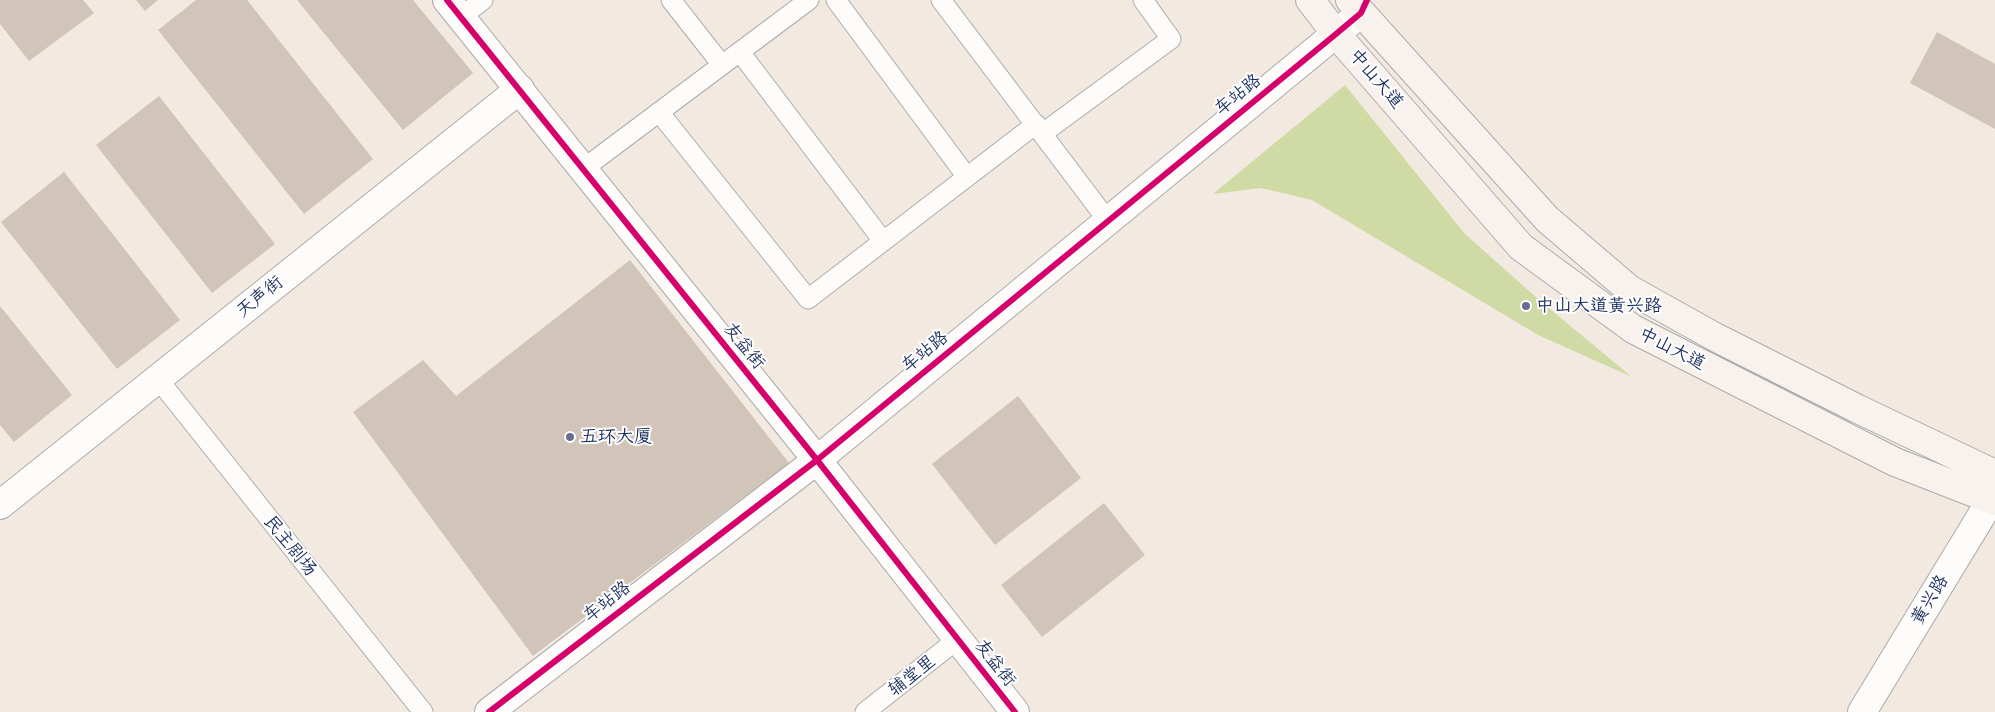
<!DOCTYPE html>
<html>
<head>
<meta charset="utf-8">
<style>
  body { margin:0 }
  canvas { display:block; background:#f2eae1 }
</style>
</head>
<body>
<canvas width="1995" height="712"></canvas>
<script>
const ctx = document.querySelector('canvas').getContext('2d');
ctx.lineJoin = 'round';
function fill(path, color) {
  ctx.fillStyle = color;
  ctx.fill(path, 'evenodd');
}
function poly(rows) {
  const path = new Path2D();
  for (const r of rows) {
    path.moveTo(r[0], r[1]);
    for (let i = 2; i < r.length; i += 2) path.lineTo(r[i], r[i + 1]);
  }
  return path;
}
function trace(path, color, width, dash) {
  ctx.strokeStyle = color;
  ctx.lineWidth = width;
  ctx.lineCap = dash ? 'butt' : 'round';
  ctx.setLineDash(dash || []);
  ctx.stroke(path);
}
function label(font, color, halo, rows, align = 'center') {
  ctx.font = font + ' "Playpen Sans","LXGW WenKai TC",sans-serif';
  ctx.lineWidth = 4;
  ctx.setLineDash([]);
  ctx.textBaseline = 'middle';
  ctx.strokeStyle = halo;
  ctx.fillStyle = color;
  for (const [text, x, y, turn = 0] of rows) {
    ctx.save();
    ctx.translate(x, y);
    ctx.rotate((+turn || 0) * Math.PI / 180);
    ctx.textAlign = isNaN(turn) ? turn : align;
    if (halo) ctx.strokeText(text, 0, 0);
    ctx.fillText(text, 0, 0);
    ctx.restore();
  }
}
fill(poly([
  [1345,85,1465,234,1545,305,1632,377,1538,335,1312,200,1261,188,1213,194]
]), '#d0daa4');
fill(poly([
  [0,0,83,0,94,13,29,61,0,24],
  [136,0,158,0,145,11],
  [196,0,247,0,373,159,304,214,158,30],
  [297,0,413,0,473,73,403,130],
  [1937,32,1995,64,1995,129,1910,83],
  [159,96,275,244,212,293,96,145],
  [64,172,180,320,117,369,1,222],
  [630,260,789,463,533,656,353,412,423,360,456,396],
  [0,306,72,395,14,442,0,425],
  [1018,396,1081,478,995,545,932,464],
  [1104,503,1145,555,1042,637,1001,585]
]), '#d1c4b8');
const service = poly([
  [671,0,722,65],
  [836,0,967,177],
  [941,0,1108,221],
  [461,17,483,0],
  [740,52,883,241],
  [659,112,808,299,1036,124],
  [1043,133,1171,39,1143,0],
  [583,169,809,0],
  [158,379,423,712],
  [865,712,958,639]
]);
const minor = poly([
  [0,505,520,89],
  [489,712,817,460,1361,13]
]);
const tertiary = poly([
  [447,0,817,460,1015,712],
  [1862,712,1991,500,1995,488]
]);
const secondary = poly([
  [1310,0,1336,34,1521,247,1633,329,1895,462,1995,501],
  [1350,0,1547,219,1629,289,1715,337,1858,409,1995,474]
]);
trace(service, '#acaaab', 21);
trace(minor, '#acaaab', 30);
trace(tertiary, '#acaaab', 30);
trace(secondary, '#acaaab', 30);
trace(service, '#fdfcfa', 19);
trace(minor, '#fdfcfa', 28);
trace(tertiary, '#fdfcfa', 28);
trace(secondary, '#f7f2ed', 28);
trace(poly([
  [447,0,817,460,1015,712],
  [489,712,817,460,1336,34,1361,13,1367,0]
]), '#d6006c', 6);
for (const [x, y, r, color] of [
  [1526,306,5,"#66708c"],
  [570,437,5,"#66708c"]
]) {
  const dot = new Path2D();
  dot.arc(x, y, r, 0, 2 * Math.PI);
  ctx.fillStyle = color;
  ctx.fill(dot);
  trace(dot, '#fff', 2);
}
label('18px', '#1b2f5e', '#fff', [
  ["中山大道",1376,79,49],
  ["车站路",1238,95,-39],
  ["天声街",260,297,-39],
  ["友益街",744,346,51],
  ["中山大道",1672,349,27],
  ["车站路",925,352,-39],
  ["民主剧场",290,546,51],
  ["黄兴路",1930,600,-59],
  ["车站路",607,602,-38],
  ["友益街",995,663,52],
  ["辅堂里",912,676,-38]
]);
label('18px', '#1b2f5e', '#fff', [
  ["中山大道黄兴路",1536,306],
  ["五环大厦",580,437]
], 'left');
</script>
</body>
</html>
